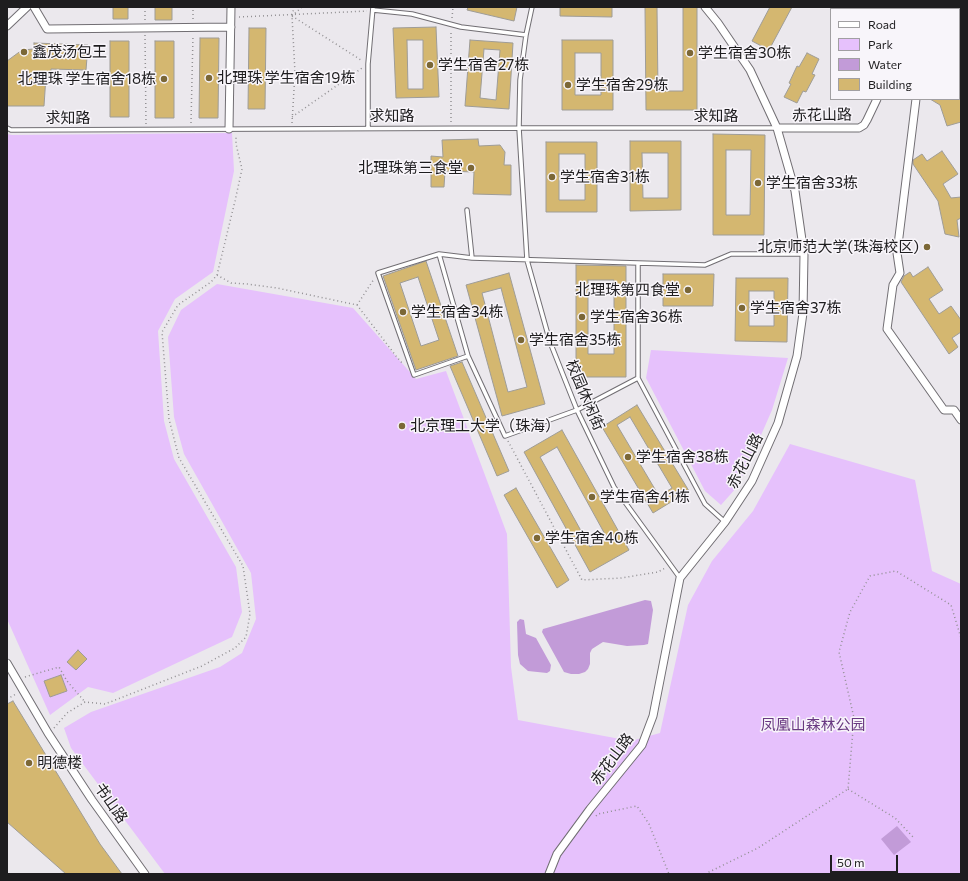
<!DOCTYPE html>
<html>
<head>
<meta charset="utf-8">
<style>
  body { margin:0 }
  #map { position:relative; width:968px; height:881px; overflow:hidden; background:#ebe8ed; font-family:Commissioner,sans-serif }
  canvas { display:block }
  .frame { position:absolute; inset:0; border:8px solid #1e1d1f; pointer-events:none }
  .legend { position:absolute; left:830px; top:8px; width:130px; height:92px; box-sizing:border-box; background:#f8f5fa; border:1px solid #a19fa2; margin:0; padding:5px 7px; list-style:none; font-size:12px; color:#1e1d1f }
  .legend li { display:flex; align-items:center; gap:8px; height:20px }
  .legend b { width:20px; border:1px solid #a19fa2 }
  .scale { position:absolute; left:830px; top:855px; width:68px; height:18px; box-sizing:border-box; border:2px solid #1e1d1f; border-top:0; padding-left:5px; font-size:12px; line-height:14px; white-space:nowrap; color:#1e1d1f; -webkit-text-stroke:3px #f8f5fa; paint-order:stroke }
</style>
</head>
<body>
<div id="map">
<canvas width="968" height="881"></canvas>
<div class="frame"></div>
<ul class="legend">
<li><b style="height:5px;background:#fff"></b>Road</li>
<li><b style="height:11px;background:#e6c1fc"></b>Park</li>
<li><b style="height:11px;background:#c29bd8"></b>Water</li>
<li><b style="height:11px;background:#d4b770"></b>Building</li>
</ul>
<div class="scale">50 m</div>
</div>
<script>
const ctx = document.querySelector('canvas').getContext('2d');
ctx.lineJoin = 'round';
function fill(path, color) {
  ctx.fillStyle = color;
  ctx.fill(path, 'evenodd');
}
function poly(rows) {
  const path = new Path2D();
  for (const r of rows) {
    path.moveTo(r[0], r[1]);
    for (let i = 2; i < r.length; i += 2) path.lineTo(r[i], r[i + 1]);
  }
  return path;
}
function trace(path, color, width, dash) {
  ctx.strokeStyle = color;
  ctx.lineWidth = width;
  ctx.lineCap = dash ? 'butt' : 'round';
  ctx.setLineDash(dash || []);
  ctx.stroke(path);
}
function label(font, color, halo, rows, align = 'center') {
  ctx.font = font + ' Commissioner,"Noto Sans SC",sans-serif';
  ctx.lineWidth = 3;
  ctx.setLineDash([]);
  ctx.textBaseline = 'middle';
  ctx.strokeStyle = halo;
  ctx.fillStyle = color;
  for (const [text, x, y, turn = 0] of rows) {
    ctx.save();
    ctx.translate(x, y);
    ctx.rotate((+turn || 0) * Math.PI / 180);
    ctx.textAlign = isNaN(turn) ? turn : align;
    if (halo) ctx.strokeText(text, 0, 0);
    ctx.fillText(text, 0, 0);
    ctx.restore();
  }
}
fill(poly([
  [232,133,234,171,213,272,175,299,158,331,164,421,174,459,236,567,242,612,232,637,113,693,88,687,50,715,7,619,7,134,12,135],
  [217,284,353,308,416,379,446,371,507,534,511,667,518,720,631,741,660,733,688,605,712,561,753,511,790,444,915,480,932,571,961,584,961,874,165,874,71,748,64,728,91,712,220,667,242,653,256,619,251,573,184,454,174,417,168,337,181,310],
  [651,350,788,358,772,410,751,458,737,487,721,505,705,491,646,378]
]), '#e6c1fc');
fill(poly([
  [645,600,651,601,653,610,648,644,644,645,627,646,603,642,592,649,590,653,590,664,588,669,585,672,579,674,571,674,564,672,542,632,543,629],
  [520,619,524,620,526,634,536,638,551,665,550,671,547,673,528,671,520,664,518,655,517,622],
  [897,826,911,842,894,855,881,839]
]), '#c29bd8');
const building = poly([
  [113,7,128,7,128,19,113,19,113,7],
  [155,7,172,7,172,20,155,20,155,7],
  [468,7,517,7,514,21,467,10,468,7],
  [560,7,612,7,612,17,560,16,560,7],
  [645,7,657,7,658,91,683,91,683,7,697,7,697,110,646,110,645,7],
  [770,7,792,7,769,50,752,41,770,7],
  [436,27,439,97,396,98,393,28,436,27],
  [407,40,423,40,423,89,408,89,407,40],
  [249,28,266,28,265,109,248,109,249,28],
  [200,38,219,38,218,118,199,118,200,38],
  [470,40,513,43,509,109,465,106,470,40],
  [484,49,500,50,496,100,480,98,484,49],
  [562,40,613,40,613,110,562,110,562,40],
  [575,53,601,53,601,95,575,95,575,53],
  [110,41,129,41,129,117,110,117,110,41],
  [155,41,174,41,174,118,155,118,155,41],
  [34,43,88,45,86,70,51,69,51,76,46,76,44,106,7,106,7,61,22,50,34,49,34,43],
  [807,53,819,59,812,74,815,75,806,92,803,91,797,103,784,97,791,84,789,83,797,66,799,67,807,53],
  [930,99,961,99,961,122,947,126,940,105,930,99],
  [713,134,765,135,764,235,713,235,713,134],
  [726,150,751,150,750,215,726,215,726,150],
  [478,139,479,146,500,145,505,152,504,165,511,165,511,195,473,194,474,172,445,171,444,187,431,187,431,156,443,157,442,140,478,139],
  [630,141,681,141,681,210,630,211,630,141],
  [642,153,668,153,668,198,643,198,642,153],
  [546,142,597,142,597,212,546,212,546,142],
  [559,154,585,154,585,200,559,200,559,154],
  [942,151,958,174,943,184,951,198,961,197,961,218,957,220,959,237,945,234,938,201,913,164,913,160,922,154,927,161,942,151],
  [426,261,458,356,416,370,383,276,426,261],
  [418,277,439,340,421,346,400,283,418,277],
  [576,265,626,266,626,377,576,377,576,265],
  [588,280,614,280,614,354,588,354,588,280],
  [928,267,943,290,929,299,939,314,951,306,961,320,961,332,952,338,958,347,949,354,901,282,904,276,910,272,913,277,928,267],
  [509,273,545,404,502,416,466,285,509,273],
  [501,288,527,387,508,392,482,293,501,288],
  [663,274,714,274,713,306,663,306,663,274],
  [736,278,788,278,787,342,735,341,736,278],
  [749,291,774,291,774,326,749,326,749,291],
  [462,362,509,471,497,476,450,366,462,362],
  [637,405,689,491,653,513,602,427,637,405],
  [630,417,672,488,659,496,617,425,630,417],
  [562,430,629,550,590,572,524,452,562,430],
  [557,447,607,538,590,547,540,457,557,447],
  [516,488,569,580,557,588,504,495,516,488],
  [78,650,87,659,76,670,67,662,78,650],
  [61,675,67,691,50,697,44,681,61,675],
  [13,701,100,844,122,874,66,874,7,822,7,704,13,701]
]);
fill(building, '#d4b770');
trace(building, '#9e9c97', 1);
const lane = poly([
  [532,7,526,35,520,80,519,128,527,260,550,342,577,410,614,487,680,578],
  [373,10,412,14,461,27,526,35],
  [7,128,11,130,519,128,777,128],
  [368,128,368,64,373,7],
  [467,210,472,258,705,265,731,254,804,254],
  [439,254,468,356,414,375,378,273,439,254,472,258],
  [638,264,638,378,705,504,725,522],
  [468,356,505,436,577,410,638,378]
]);
const street = poly([
  [34,7,47,29,231,27],
  [917,9,918,7],
  [951,9,952,7],
  [7,26,27,7],
  [916,99,897,253,900,273,893,285,887,329,944,410,954,410,961,420],
  [777,128,859,128,864,125,867,120,877,99],
  [229,129,231,7],
  [7,663,48,733,92,800,145,874],
  [549,874,557,854,590,809,642,745,653,716,680,578,725,522,752,481,778,423,797,356,803,313,804,254,795,191,777,128,750,70,718,23,705,7]
]);
trace(lane, '#716e73', 5.5);
trace(street, '#716e73', 9);
trace(poly([
  [145,7,145,20],
  [292,16,361,60],
  [292,16,302,7],
  [239,17,367,11],
  [452,18,453,7],
  [193,19,193,7],
  [145,35,146,124],
  [292,117,362,68],
  [451,122,451,30],
  [191,123,193,35],
  [292,123,295,73,292,16,294,7],
  [217,275,231,283,247,284,277,288,357,305,396,356,403,364],
  [357,305,374,279],
  [508,441,582,580,621,578,658,572,665,568],
  [25,677,59,667,67,681,85,702],
  [7,699,16,694],
  [54,728,67,713,85,702,105,704,202,666,235,648,246,637,250,614,243,566,179,458,169,419,162,332,178,305,211,282,217,275,235,201,242,169,236,144,236,136],
  [848,789,895,818,914,838],
  [596,816,598,814,637,806,649,824,669,874],
  [705,874,758,848,848,789,854,718,839,652,850,612,870,576,896,571,951,605,961,638]
]), '#929093', 1.5, [1, 3]);
trace(lane, '#fff', 3.5);
trace(street, '#fff', 7);
for (const [x, y, r, color] of [
  [24,52,4,"#7b6736"],
  [690,53,4,"#7b6736"],
  [430,65,4,"#7b6736"],
  [209,78,4,"#7b6736"],
  [164,79,4,"#7b6736"],
  [568,85,4,"#7b6736"],
  [471,168,4,"#7b6736"],
  [552,177,4,"#7b6736"],
  [758,183,4,"#7b6736"],
  [927,247,4,"#7b6736"],
  [688,290,4,"#7b6736"],
  [742,308,4,"#7b6736"],
  [403,312,4,"#7b6736"],
  [582,317,4,"#7b6736"],
  [521,340,4,"#7b6736"],
  [402,426,4,"#7b6736"],
  [628,457,4,"#7b6736"],
  [592,497,4,"#7b6736"],
  [537,538,4,"#7b6736"],
  [29,763,4,"#7b6736"]
]) {
  const dot = new Path2D();
  dot.arc(x, y, r, 0, 2 * Math.PI);
  ctx.fillStyle = color;
  ctx.fill(dot);
  trace(dot, '#f8f5fa', 1.5);
}
label('15px', '#1e1d1f', '#f8f5fa', [
  ["鑫茂汤包王",32,52],
  ["学生宿舍30栋",698,53],
  ["学生宿舍27栋",438,65],
  ["北理珠 学生宿舍19栋",217,78],
  ["北理珠 学生宿舍18栋",156,79,"right"],
  ["学生宿舍29栋",576,85],
  ["北理珠第三食堂",463,168,"right"],
  ["学生宿舍31栋",560,177],
  ["学生宿舍33栋",766,183],
  ["北京师范大学(珠海校区)",919,247,"right"],
  ["北理珠第四食堂",680,290,"right"],
  ["学生宿舍37栋",750,308],
  ["学生宿舍34栋",411,312],
  ["学生宿舍36栋",590,317],
  ["学生宿舍35栋",529,340],
  ["北京理工大学（珠海）",410,426],
  ["学生宿舍38栋",636,457],
  ["学生宿舍41栋",600,497],
  ["学生宿舍40栋",545,538],
  ["明德楼",37,763]
], 'left');
label('15px', '#1e1d1f', '#f8f5fa', [
  ["赤花山路",822,115,-1],
  ["求知路",392,116],
  ["求知路",716,116],
  ["求知路",68,118],
  ["校园休闲街",585,395,67],
  ["赤花山路",745,461,-63],
  ["赤花山路",612,759,-53],
  ["书山路",111,803,55]
]);
label('15px', '#693982', '#f8f5fa', [
  ["凤凰山森林公园",813,725]
]);
</script>
</body>
</html>
